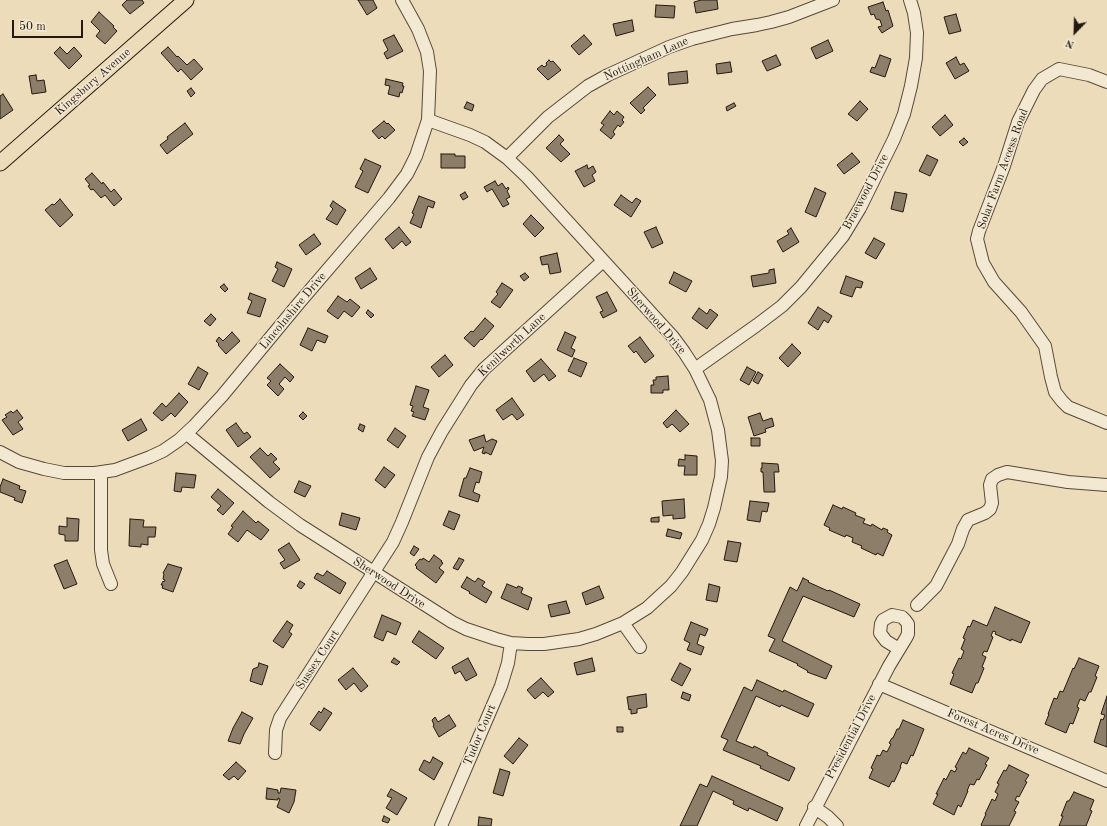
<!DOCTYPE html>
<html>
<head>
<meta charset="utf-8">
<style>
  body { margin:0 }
  #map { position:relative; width:1107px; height:826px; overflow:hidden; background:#eddcba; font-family:"Old Standard TT",serif }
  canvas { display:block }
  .north { position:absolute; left:1055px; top:12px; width:40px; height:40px; -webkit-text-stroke:3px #f3e8d2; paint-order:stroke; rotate:203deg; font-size:11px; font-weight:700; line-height:16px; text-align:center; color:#221910 }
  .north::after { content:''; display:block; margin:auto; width:14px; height:18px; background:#221910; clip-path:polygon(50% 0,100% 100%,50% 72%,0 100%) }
  .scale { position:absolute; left:12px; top:20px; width:71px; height:18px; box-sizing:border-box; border:2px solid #221910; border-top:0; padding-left:5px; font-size:12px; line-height:14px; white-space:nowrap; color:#221910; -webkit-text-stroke:3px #f3e8d2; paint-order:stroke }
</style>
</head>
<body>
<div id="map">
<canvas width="1107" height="826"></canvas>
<div class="north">N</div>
<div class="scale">50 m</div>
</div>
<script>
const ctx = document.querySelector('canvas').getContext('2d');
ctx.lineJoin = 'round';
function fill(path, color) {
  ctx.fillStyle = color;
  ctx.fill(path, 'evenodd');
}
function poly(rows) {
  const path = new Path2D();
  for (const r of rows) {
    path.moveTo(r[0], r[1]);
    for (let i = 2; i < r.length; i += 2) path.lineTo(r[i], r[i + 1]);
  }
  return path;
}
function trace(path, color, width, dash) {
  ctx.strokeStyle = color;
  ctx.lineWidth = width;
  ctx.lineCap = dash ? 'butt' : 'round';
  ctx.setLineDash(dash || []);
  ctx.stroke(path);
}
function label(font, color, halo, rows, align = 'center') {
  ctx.font = font + ' "Old Standard TT",serif';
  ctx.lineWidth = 3;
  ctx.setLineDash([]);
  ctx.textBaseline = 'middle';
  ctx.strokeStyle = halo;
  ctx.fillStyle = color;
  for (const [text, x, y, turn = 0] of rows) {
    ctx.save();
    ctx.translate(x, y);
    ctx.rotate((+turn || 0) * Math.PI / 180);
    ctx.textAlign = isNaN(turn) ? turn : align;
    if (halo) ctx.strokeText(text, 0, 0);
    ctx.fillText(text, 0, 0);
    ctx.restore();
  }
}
const building = poly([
  [127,0,142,0,144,3,130,14,122,5,127,0],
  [358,0,373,0,377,8,367,15,358,0],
  [701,0,717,0,718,9,696,13,694,2,701,0],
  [883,2,886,11,888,10,893,26,882,33,878,27,882,26,880,20,876,19,874,14,871,15,868,7,883,2],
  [656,5,675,6,674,18,655,17,656,5],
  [99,12,114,26,113,27,117,31,105,44,96,36,100,31,91,22,99,12],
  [956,14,961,31,949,34,944,17,956,14],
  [632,20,634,31,616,36,613,24,632,20],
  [394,35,403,51,387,59,384,53,388,50,383,40,394,35],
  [584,35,592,44,579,55,571,46,584,35],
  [828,40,833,51,816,59,811,48,828,40],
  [60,47,67,54,74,47,82,56,69,69,54,53,60,47],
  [168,47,177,57,178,56,187,65,194,59,203,69,191,80,181,69,178,72,161,53,168,47],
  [776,55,781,65,767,71,762,61,776,55],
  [880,55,891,59,885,77,870,72,872,67,875,68,880,55],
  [956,57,960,65,964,63,969,71,955,79,946,63,956,57],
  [549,60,551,62,553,61,561,70,548,80,537,69,542,65,544,67,547,65,546,63,549,60],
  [730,62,732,72,717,74,716,64,730,62],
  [687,71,688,83,669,85,668,73,687,71],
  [36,75,37,81,44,80,46,92,32,94,29,76,36,75],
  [386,79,403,83,402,86,404,86,402,93,400,92,399,97,388,94,390,86,385,85,386,79],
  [648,87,656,95,643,108,645,110,641,114,630,103,648,87],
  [191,88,195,93,191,97,187,91,191,88],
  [3,94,13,110,0,119,0,96,3,94],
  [860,101,868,109,857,121,848,114,860,101],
  [467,102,474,105,472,111,464,108,467,102],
  [734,103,736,106,727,111,726,107,734,103],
  [610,111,614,115,617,111,624,117,622,120,624,122,620,127,618,125,613,132,615,134,611,139,600,130,604,125,601,123,610,111],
  [945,115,953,125,940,136,932,127,945,115],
  [384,121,387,124,388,123,395,130,385,139,382,136,379,139,372,131,384,121],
  [185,123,193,134,167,154,160,145,168,139,167,137,185,123],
  [559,135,564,140,560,144,570,154,561,162,546,148,559,135],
  [964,138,968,142,963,146,959,142,964,138],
  [852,153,860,162,844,174,837,165,852,153],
  [441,154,455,154,455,156,465,156,465,168,441,168,441,154],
  [927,155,938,160,930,176,919,171,927,155],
  [365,159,381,166,368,193,355,187,363,171,360,169,365,159],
  [587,165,588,169,593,166,596,172,592,175,595,181,584,187,575,171,587,165],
  [92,173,102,184,103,182,111,192,114,189,122,199,114,206,105,195,101,198,93,189,91,190,88,186,90,185,85,179,92,173],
  [495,181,498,186,502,183,506,189,508,187,509,189,507,191,510,197,506,199,509,204,503,207,492,189,487,192,484,187,495,181],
  [815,188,826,193,816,217,805,212,815,188],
  [465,192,468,197,463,200,460,195,465,192],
  [895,192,907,194,903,212,891,209,895,192],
  [621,195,632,203,636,198,641,201,631,217,614,205,621,195],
  [419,196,435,202,433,208,428,206,421,228,410,223,414,214,412,213,419,196],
  [60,199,73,215,60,227,45,210,52,204,54,205,60,199],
  [333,201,346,210,337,225,326,219,333,209,330,206,333,201],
  [531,215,544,228,535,237,523,224,531,215],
  [399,227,411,242,406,246,402,241,393,249,385,239,399,227],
  [656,227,663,243,652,248,644,232,656,227],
  [791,228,799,242,783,252,777,241,789,234,787,231,791,228],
  [314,234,321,244,306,255,299,245,314,234],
  [874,238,885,244,876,259,865,253,874,238],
  [557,253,561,272,550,274,548,264,542,265,540,257,557,253],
  [277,262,292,269,284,287,272,281,278,269,275,267,277,262],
  [370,268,377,279,361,289,355,278,370,268],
  [774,269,776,283,753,287,751,276,769,273,769,270,774,269],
  [674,272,692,281,686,292,669,283,674,272],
  [525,273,529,277,524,281,520,276,525,273],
  [846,276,863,282,861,288,856,287,852,297,840,293,846,276],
  [502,283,513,290,500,308,491,302,498,294,496,292,502,283],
  [224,284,228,289,225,292,220,287,224,284],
  [607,292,617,311,603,318,600,312,603,311,596,297,607,292],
  [250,293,266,299,260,317,247,313,252,301,248,299,250,293],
  [338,296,347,302,350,299,360,307,352,317,344,311,338,319,327,311,338,296],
  [818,307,832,316,828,323,824,320,818,330,808,323,818,307],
  [699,308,707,314,710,309,718,315,707,329,692,318,699,308],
  [368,310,374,315,371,318,366,313,368,310],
  [211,314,216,319,210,326,204,321,211,314],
  [485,318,494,326,482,340,481,339,474,347,464,338,471,331,473,332,485,318],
  [308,328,328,336,325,343,317,340,312,351,300,345,308,328],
  [232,332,240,341,226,354,218,345,219,344,216,341,219,337,223,341,232,332],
  [565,332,576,337,571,348,575,350,572,357,557,350,565,332],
  [640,337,654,356,645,363,636,351,634,353,628,346,640,337],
  [792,344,801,353,788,367,779,358,792,344],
  [445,355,453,365,439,377,431,367,445,355],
  [574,358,587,363,581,377,568,371,574,358],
  [541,359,556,376,549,381,544,374,534,382,526,371,541,359],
  [280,364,294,377,290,382,285,377,279,384,284,389,278,396,267,385,271,381,267,378,280,364],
  [198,367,208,373,199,390,188,384,198,367],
  [747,367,756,372,749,385,740,380,747,367],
  [758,372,763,375,758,384,753,381,758,372],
  [668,376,669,390,663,390,663,393,651,393,651,385,654,385,653,380,656,380,656,377,668,376],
  [416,386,429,390,423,407,429,409,425,420,412,416,414,412,411,411,413,406,410,405,416,386],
  [179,393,188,402,175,417,171,413,162,421,153,413,162,403,166,407,179,393],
  [512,398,524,415,517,420,512,414,503,420,496,410,512,398],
  [17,410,23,418,18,422,23,429,13,435,2,420,7,417,5,415,11,411,13,413,17,410],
  [676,410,689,424,680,432,672,424,667,428,663,423,676,410],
  [303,412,307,416,303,420,299,416,303,412],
  [760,413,763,421,772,418,774,426,765,429,766,432,754,436,748,417,760,413],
  [141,419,147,430,128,441,122,430,141,419],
  [236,423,244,434,247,432,251,437,238,447,226,430,236,423],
  [360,424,365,426,363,432,358,429,360,424],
  [395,428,406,436,398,448,387,440,395,428],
  [484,435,486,442,492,439,497,441,491,455,485,452,485,454,482,453,484,447,474,451,469,440,484,435],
  [751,438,760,438,760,446,751,446,751,438],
  [260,448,268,456,271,453,277,459,273,462,280,469,270,478,250,457,260,448],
  [685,455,697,456,697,475,684,475,685,466,678,466,679,459,685,460,685,455],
  [762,463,778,464,779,472,774,472,775,492,764,492,763,472,761,472,761,468,762,468,762,463],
  [384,467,395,475,385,488,375,480,384,467],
  [470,468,482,472,479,483,476,482,473,492,480,495,478,502,459,496,464,478,466,478,470,468],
  [176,473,196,475,194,488,182,487,181,492,174,491,176,473],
  [3,479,20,486,19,489,26,491,22,503,14,500,15,498,0,492,0,487,3,479],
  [299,481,311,486,305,497,294,492,299,481],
  [218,489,234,503,223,515,217,510,221,506,211,497,218,489],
  [684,499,685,518,673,519,673,515,663,516,662,501,684,499],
  [750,501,769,503,767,512,762,511,760,522,747,520,750,501],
  [833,505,842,509,843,507,856,513,855,515,865,519,863,523,871,526,872,524,882,530,883,528,888,530,887,532,892,535,883,556,877,553,876,555,861,548,862,546,852,542,853,538,846,535,845,537,829,530,830,528,824,525,833,505],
  [243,511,256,523,258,521,269,530,261,540,247,530,238,542,228,534,233,527,231,526,243,511],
  [449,511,460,515,454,530,443,525,449,511],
  [342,513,360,518,356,530,339,525,342,513],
  [659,517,659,522,651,522,651,518,659,517],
  [67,518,79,519,78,541,65,541,65,535,59,534,59,526,67,527,67,518],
  [130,519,144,520,143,527,156,527,155,537,148,537,148,545,141,544,141,547,129,546,130,519],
  [668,529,682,533,680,539,666,536,668,529],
  [728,541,741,543,737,562,724,560,728,541],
  [289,543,300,560,284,569,280,563,285,560,278,550,289,543],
  [414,546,419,549,414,556,410,553,414,546],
  [434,555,442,561,441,562,443,563,439,568,444,572,436,583,416,568,417,567,415,565,420,559,422,560,423,558,429,562,434,555],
  [459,558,464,560,458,570,453,568,459,558],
  [67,560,77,584,64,589,54,565,67,560],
  [168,564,182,568,173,592,162,588,163,585,161,585,163,581,164,582,165,580,163,579,164,574,163,573,168,564],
  [327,571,346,583,340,594,314,578,317,573,323,576,327,571],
  [467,577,475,582,478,578,485,582,482,586,492,592,486,603,469,593,470,592,461,587,467,577],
  [803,578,809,581,808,582,828,591,829,590,860,604,854,617,803,596,782,641,832,666,826,679,807,672,808,671,797,665,798,664,769,651,775,639,768,636,790,587,797,591,803,578],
  [300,581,305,584,301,589,297,586,300,581],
  [507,584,517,588,518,586,523,588,521,593,532,598,528,610,501,598,507,584],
  [709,584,720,587,717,602,706,600,709,584],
  [599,586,604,598,586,605,582,593,599,586],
  [566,601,570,613,551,617,548,605,566,601],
  [995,607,1030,622,1021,643,1011,639,1011,641,995,634,996,632,993,631,991,636,993,637,987,652,984,651,982,655,986,657,982,667,984,668,978,683,976,683,972,693,950,684,954,674,952,673,959,658,961,659,964,651,961,649,965,639,963,638,968,626,970,627,973,620,987,626,995,607],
  [382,615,401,623,396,635,387,631,383,641,374,637,382,615],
  [287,621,293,625,289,632,292,634,283,648,273,641,287,621],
  [691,622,708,629,705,636,700,634,697,644,704,647,701,655,687,650,690,643,684,640,691,622],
  [419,631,444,648,436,659,412,642,419,631],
  [394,658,400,662,397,665,391,662,394,658],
  [468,658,477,675,466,681,460,671,455,674,452,667,468,658],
  [592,658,595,671,577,675,574,663,592,658],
  [1079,658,1099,666,1095,676,1097,677,1091,692,1089,692,1085,701,1080,699,1077,707,1079,708,1073,724,1070,723,1066,733,1045,724,1049,714,1048,714,1054,698,1057,699,1060,691,1063,692,1073,668,1074,669,1079,658],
  [259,663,268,666,262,685,250,681,253,669,258,667,259,663],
  [680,663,691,669,682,686,671,680,680,663],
  [353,668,368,686,361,692,354,683,346,690,338,680,353,668],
  [541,678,554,692,548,697,543,692,535,699,527,690,541,678],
  [757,680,783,692,784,690,814,704,808,717,781,705,780,707,756,696,736,741,753,748,754,746,768,753,767,755,795,768,789,781,760,768,761,766,723,750,728,740,721,737,744,687,752,691,757,680],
  [683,692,691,695,689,701,681,698,683,692],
  [646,694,647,707,637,709,637,713,631,714,631,709,629,710,627,697,646,694],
  [1107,696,1107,747,1094,742,1101,719,1103,720,1105,715,1101,714,1107,696],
  [324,708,332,713,320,731,310,724,319,711,321,713,324,708],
  [242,712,253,718,244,734,240,744,228,741,233,728,242,712],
  [449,715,456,726,439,737,433,726,434,725,432,720,435,717,438,722,449,715],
  [903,720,924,729,913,756,911,755,907,764,902,762,900,767,901,767,894,782,892,781,889,787,869,778,873,769,871,768,877,755,880,756,883,750,887,752,891,744,889,743,892,738,893,738,897,729,899,729,903,720],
  [617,727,623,727,623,732,617,732,617,727],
  [519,738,528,745,513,764,504,756,519,738],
  [969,748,989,758,985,764,987,765,979,780,977,779,974,785,970,784,967,791,968,791,961,807,958,805,954,815,933,804,938,794,936,794,944,778,946,780,951,770,955,772,957,768,955,767,963,752,966,754,969,748],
  [433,757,443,763,434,780,419,770,424,760,430,763,433,757],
  [236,762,246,771,238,780,234,776,229,780,223,775,236,762],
  [1009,765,1029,775,1025,781,1027,782,1019,797,1017,796,1015,800,1019,802,1014,811,1016,812,1009,826,982,826,981,825,986,814,985,814,992,799,995,801,998,794,995,792,999,784,997,783,1004,770,1006,771,1009,765],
  [500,769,510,772,503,796,493,793,500,769],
  [712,776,783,808,777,821,749,808,748,811,733,804,734,801,713,791,697,826,680,826,700,784,707,787,712,776],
  [267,788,278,790,278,793,280,793,281,788,296,790,294,802,289,813,277,807,280,799,278,798,278,800,266,799,267,788],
  [391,789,407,798,397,815,386,808,392,798,387,796,391,789],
  [1074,792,1094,800,1090,810,1092,811,1086,826,1059,826,1063,816,1061,816,1067,801,1069,801,1074,792],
  [384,816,390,819,388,823,382,821,384,816],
  [479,817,492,819,491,826,478,826,479,817]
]);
fill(building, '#8c7e68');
trace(building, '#221910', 1);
const minor = poly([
  [1107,82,1089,75,1059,69,1042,79,1034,90,1018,122,1004,166,979,231,977,239,983,263,994,282,1021,312,1045,346,1051,377,1055,392,1062,401,1068,407,1107,423],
  [507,158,548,117,588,86,608,75,669,47,692,39,732,29,757,25,771,22,789,17,833,0],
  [695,369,757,325,782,306,801,287,843,236,860,208,894,139,904,114,911,86,916,58,917,33,914,13,910,0],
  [187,434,269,502,300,525,452,622,466,629,496,639,511,643,528,644,544,644,579,639,596,634,623,623,647,608,671,586,682,572,702,540,709,524,714,508,721,477,722,461,718,430,710,400,695,369,684,352,673,337,527,177,507,158,485,142,470,135,428,120],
  [0,452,19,462,44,469,64,473,95,473,115,470,150,457,163,451,179,440,194,426,222,396,299,303,389,198,407,174,416,156,428,120,430,71,427,52,418,29,402,0],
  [101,472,101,550,103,564,111,584],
  [917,605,936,586,958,544,963,529,968,520,985,513,990,509,992,503,990,485,992,479,998,475,1007,472,1068,482,1107,485],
  [623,623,640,647],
  [879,684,1107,781],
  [275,753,276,730,280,718,393,542,402,522,428,457,442,431,471,385,484,369,603,261],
  [814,807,828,817,837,826],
  [441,826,501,686,508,663,511,643],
  [806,826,889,666,906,638,908,634,908,624,905,620,902,617,892,615,883,620,881,624,880,633,886,641,899,649]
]);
const major = poly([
  [0,163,186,0]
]);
trace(minor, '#554a3a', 14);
trace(major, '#221910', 17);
trace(minor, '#f3e8d2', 12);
trace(major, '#eddcba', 15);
label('12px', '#221910', '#f3e8d2', [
  ["Nottingham Lane",646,59,-24],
  ["Kingsbury Avenue",93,82,-41],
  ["Solar Farm Access Road",1003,169,-70],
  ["Braewood Drive",866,192,-62],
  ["Lincolnshire Drive",293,311,-50],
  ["Sherwood Drive",656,321,49],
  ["Kenilworth Lane",512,345,-43],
  ["Sherwood Drive",389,583,33],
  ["Sussex Court",318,660,-57],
  ["Forest Acres Drive",993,732,23],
  ["Tudor Court",480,735,-67],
  ["Presidential Drive",851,737,-62]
]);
</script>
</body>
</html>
